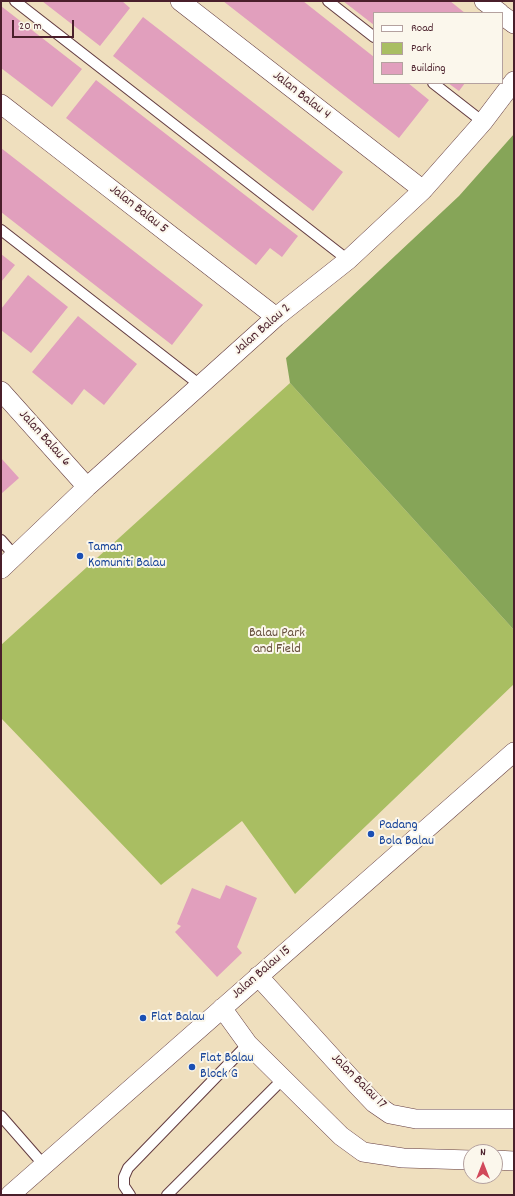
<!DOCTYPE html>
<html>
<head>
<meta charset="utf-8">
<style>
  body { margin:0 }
  #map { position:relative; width:515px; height:1196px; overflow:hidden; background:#efdfbe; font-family:Dekko,sans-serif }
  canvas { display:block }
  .frame { position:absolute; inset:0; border:2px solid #4a1f2b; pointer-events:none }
  .legend { position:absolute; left:373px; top:12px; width:130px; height:72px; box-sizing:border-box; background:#fbf7ec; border:1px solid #b4a19f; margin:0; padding:5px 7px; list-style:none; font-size:12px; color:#4a1f2b }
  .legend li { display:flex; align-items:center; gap:8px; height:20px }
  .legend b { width:20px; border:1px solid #b4a19f }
  .north { position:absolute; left:463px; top:1144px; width:40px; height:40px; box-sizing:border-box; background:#fbf7ec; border:1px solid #b4a19f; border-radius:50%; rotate:0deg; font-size:11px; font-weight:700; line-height:16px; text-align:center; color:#4a1f2b }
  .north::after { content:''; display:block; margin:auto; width:14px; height:18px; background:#d1495b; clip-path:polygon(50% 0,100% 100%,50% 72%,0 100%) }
  .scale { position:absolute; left:12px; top:20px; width:62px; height:18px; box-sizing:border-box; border:2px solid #4a1f2b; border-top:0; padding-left:5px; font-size:12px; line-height:14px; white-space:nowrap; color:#4a1f2b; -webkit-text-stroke:3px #fbf7ec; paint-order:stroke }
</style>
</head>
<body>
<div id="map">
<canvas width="515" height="1196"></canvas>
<div class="frame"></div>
<ul class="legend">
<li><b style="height:5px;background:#fff"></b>Road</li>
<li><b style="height:11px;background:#a9be62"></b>Park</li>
<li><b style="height:11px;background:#e19fbd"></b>Building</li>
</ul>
<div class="north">N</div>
<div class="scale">20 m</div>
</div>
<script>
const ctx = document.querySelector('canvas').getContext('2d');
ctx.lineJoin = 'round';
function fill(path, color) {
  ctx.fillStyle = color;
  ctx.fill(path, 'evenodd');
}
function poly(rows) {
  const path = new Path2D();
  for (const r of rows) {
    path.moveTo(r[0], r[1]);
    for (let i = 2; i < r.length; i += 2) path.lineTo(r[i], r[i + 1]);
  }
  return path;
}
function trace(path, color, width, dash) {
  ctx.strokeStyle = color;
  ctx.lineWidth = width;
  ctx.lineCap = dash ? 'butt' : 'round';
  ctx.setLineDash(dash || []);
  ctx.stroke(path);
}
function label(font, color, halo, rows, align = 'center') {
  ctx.font = font + ' Dekko,sans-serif';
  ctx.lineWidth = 4;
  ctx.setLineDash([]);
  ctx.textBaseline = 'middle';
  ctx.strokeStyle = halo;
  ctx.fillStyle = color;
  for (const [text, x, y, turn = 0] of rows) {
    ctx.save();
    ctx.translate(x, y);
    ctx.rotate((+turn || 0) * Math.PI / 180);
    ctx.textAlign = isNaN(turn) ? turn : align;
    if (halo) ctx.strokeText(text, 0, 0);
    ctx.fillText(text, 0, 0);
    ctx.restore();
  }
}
fill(poly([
  [290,383,514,630,514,684,295,894,242,821,161,885,1,718,1,645]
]), '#a9be62');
fill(poly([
  [514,134,514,630,290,383,286,358,459,196]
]), '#86a558');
fill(poly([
  [42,1,122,1,130,8,100,46],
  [223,1,303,1,374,57,374,83,408,83,429,100,399,138],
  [343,1,450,1,465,13,374,13,374,25],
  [1,6,82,69,52,107,1,68],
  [143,17,343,172,313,211,113,56],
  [96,80,298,236,282,257,270,248,256,265,66,118],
  [448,83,465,83,459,91],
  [1,148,203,305,172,345,1,212],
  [1,254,15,265,1,282],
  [28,275,68,307,31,353,1,330,1,309],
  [78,316,137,364,104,405,84,389,72,405,32,372],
  [1,458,19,478,1,494],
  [226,885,257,898,237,947,242,953,217,977,175,932,181,926,177,924,192,888,220,899]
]), '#e19fbd');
const service = poly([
  [15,1,348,260],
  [328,1,374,37],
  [433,83,483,122],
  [1,230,200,385],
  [1,540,15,556],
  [1,1116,43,1164],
  [130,1195,124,1186,124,1177,128,1168,248,1044],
  [167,1195,283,1079]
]);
const minor = poly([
  [180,1,423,190],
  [484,1,500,13],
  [502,15,514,24],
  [1,104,276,317],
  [1,391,87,487],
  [1,569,87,487,276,317,348,260,423,190,483,122,514,81],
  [258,976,357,1085,374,1103,390,1114,416,1119,514,1119],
  [222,1008,248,1044,341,1136,363,1152,403,1158,471,1160],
  [495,1160,514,1161],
  [10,1195,514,752]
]);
trace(service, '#633c41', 12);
trace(minor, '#633c41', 20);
trace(service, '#fff', 10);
trace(minor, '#fff', 19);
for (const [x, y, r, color] of [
  [80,556,4,"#1a4fb4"],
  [371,834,4,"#1a4fb4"],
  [143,1018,4,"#1a4fb4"],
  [192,1067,4,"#1a4fb4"]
]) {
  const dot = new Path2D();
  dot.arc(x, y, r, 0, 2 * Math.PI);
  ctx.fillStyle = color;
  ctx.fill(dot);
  trace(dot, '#fbf7ec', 1.5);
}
label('14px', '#4a1f2b', '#fbf7ec', [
  ["Jalan Balau 4",301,96,38],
  ["Jalan Balau 5",138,210,38],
  ["Jalan Balau 2",263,330,-41],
  ["Jalan Balau 6",44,439,48],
  ["Jalan Balau 15",262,973,-41],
  ["Jalan Balau 17",358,1082,45]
]);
label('14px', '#164399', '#fbf7ec', [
  ["Taman",88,548],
  ["Komuniti Balau",88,564],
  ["Padang",379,826],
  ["Bola Balau",379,842],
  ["Flat Balau",151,1018],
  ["Flat Balau",200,1059],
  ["Block G",200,1075]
], 'left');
label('14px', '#664f3c', '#fbf7ec', [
  ["Balau Park",277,634],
  ["and Field",277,650]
]);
</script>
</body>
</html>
